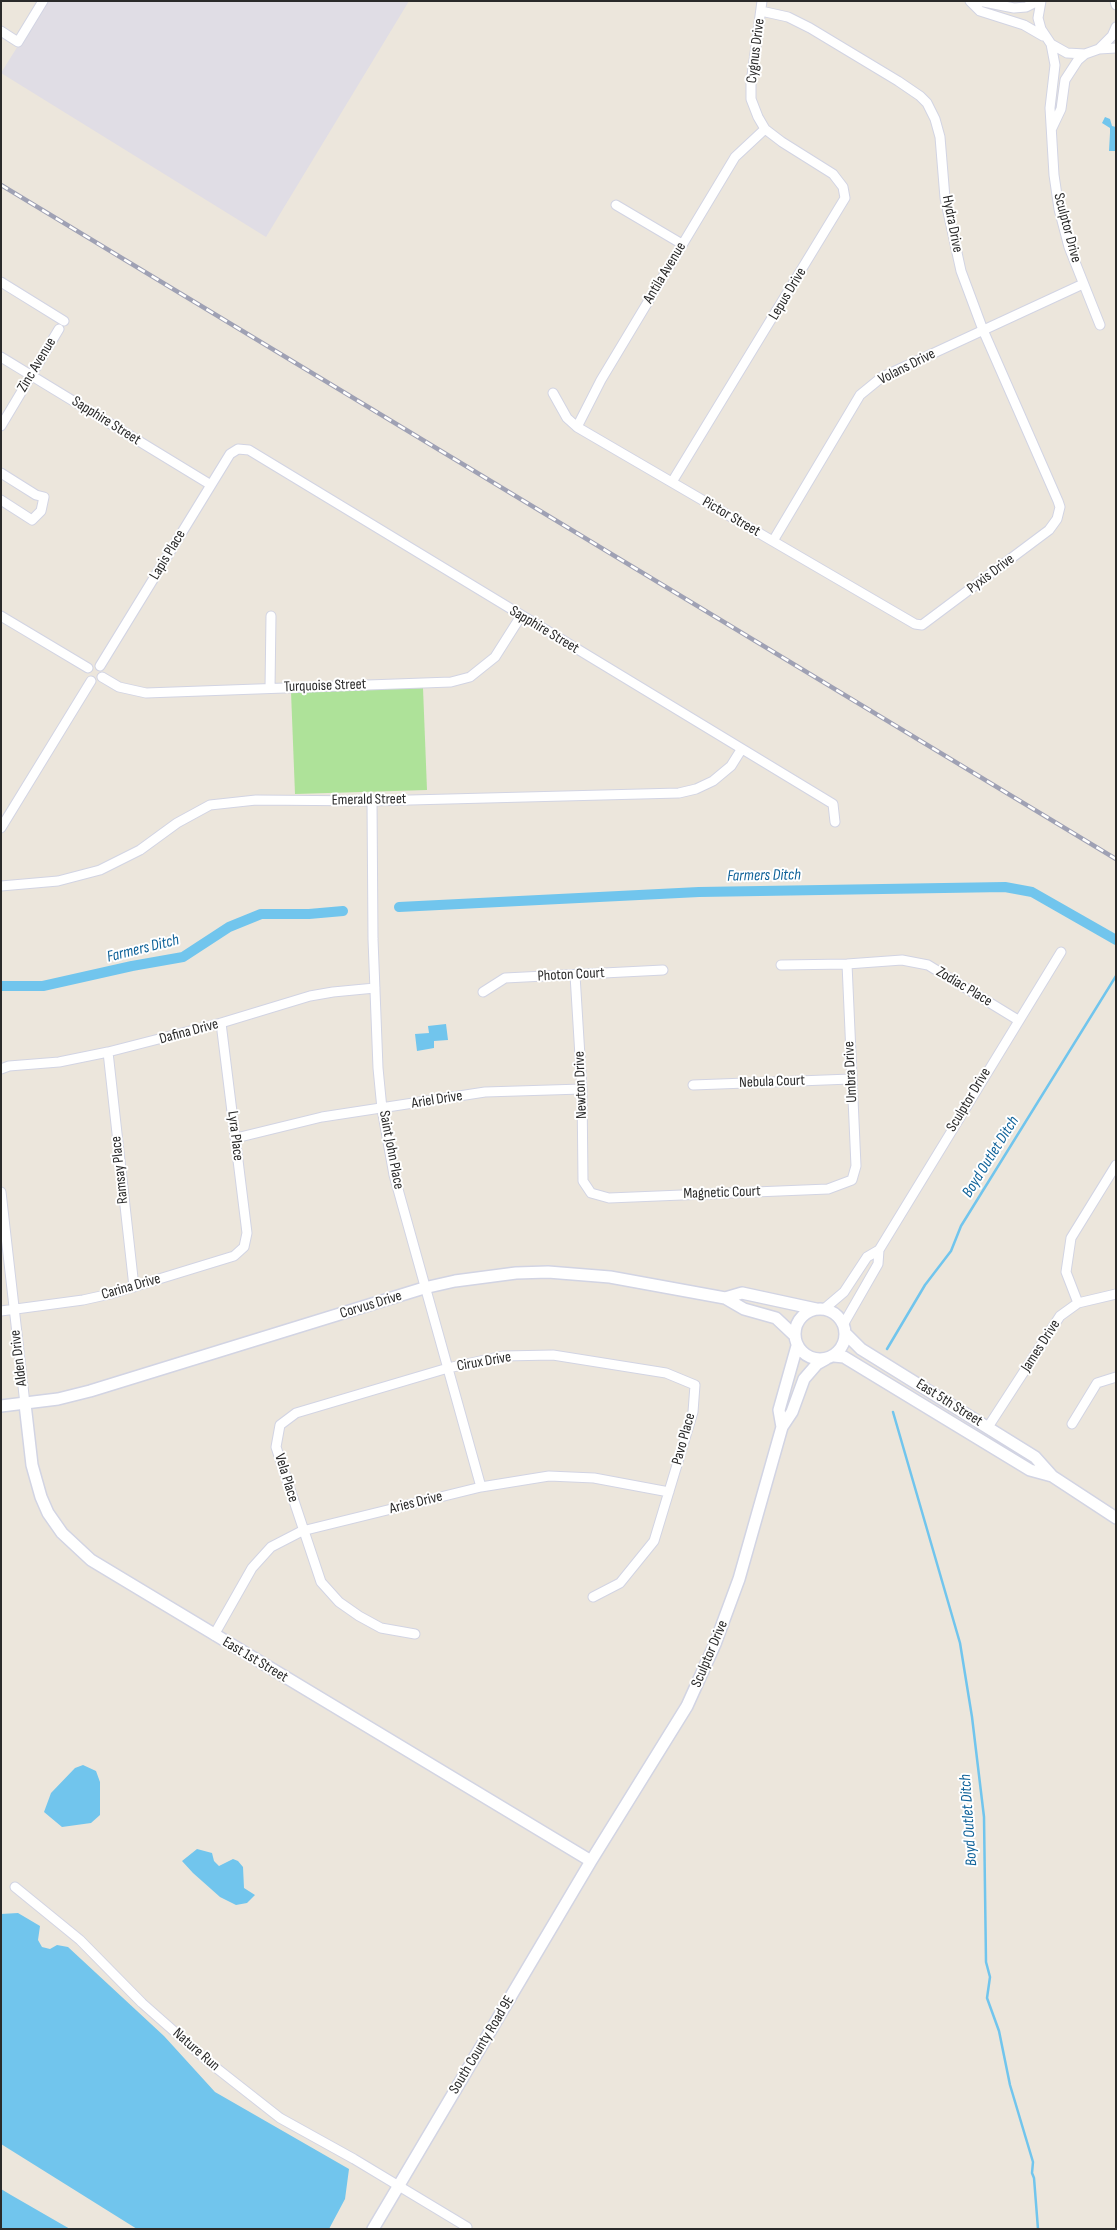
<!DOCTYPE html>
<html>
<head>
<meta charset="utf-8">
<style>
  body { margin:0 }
  #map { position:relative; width:1117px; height:2230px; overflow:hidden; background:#ece6dc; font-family:"Sofia Sans Condensed",sans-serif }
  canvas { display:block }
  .frame { position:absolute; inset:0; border:2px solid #2a2a2a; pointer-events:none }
</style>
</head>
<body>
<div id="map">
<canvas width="1117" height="2230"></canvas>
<div class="frame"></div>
</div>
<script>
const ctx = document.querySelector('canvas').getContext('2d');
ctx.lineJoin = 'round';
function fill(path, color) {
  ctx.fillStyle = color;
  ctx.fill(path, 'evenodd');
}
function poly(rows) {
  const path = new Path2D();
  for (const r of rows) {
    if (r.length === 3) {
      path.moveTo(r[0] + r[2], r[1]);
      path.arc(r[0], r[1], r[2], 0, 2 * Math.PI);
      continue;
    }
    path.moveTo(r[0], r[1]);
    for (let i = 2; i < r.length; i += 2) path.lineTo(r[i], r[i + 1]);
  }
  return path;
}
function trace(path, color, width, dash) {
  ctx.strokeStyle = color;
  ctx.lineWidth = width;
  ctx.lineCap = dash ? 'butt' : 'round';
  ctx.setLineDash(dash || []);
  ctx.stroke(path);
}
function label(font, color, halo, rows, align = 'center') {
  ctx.font = font + ' "Sofia Sans Condensed",sans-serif';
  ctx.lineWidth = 4;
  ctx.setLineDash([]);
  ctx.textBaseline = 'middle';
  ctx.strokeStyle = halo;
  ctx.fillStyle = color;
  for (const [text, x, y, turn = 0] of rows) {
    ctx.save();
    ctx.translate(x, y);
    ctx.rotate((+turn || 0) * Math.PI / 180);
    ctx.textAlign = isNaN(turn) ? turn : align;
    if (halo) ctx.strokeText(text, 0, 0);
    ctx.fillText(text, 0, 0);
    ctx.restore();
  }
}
fill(poly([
  [46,1,409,1,266,237,1,73]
]), '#e0dde5');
fill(poly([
  [423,688,427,790,295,794,291,692]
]), '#aee299');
fill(poly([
  [1105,117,1110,119,1112,126,1116,127,1116,151,1109,151,1110,133,1110,128,1102,123],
  [446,1024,448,1040,434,1041,434,1048,417,1051,415,1034,429,1033,428,1026],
  [83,1765,96,1771,100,1782,100,1815,91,1823,62,1827,44,1812,51,1793,75,1768],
  [197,1849,212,1853,214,1861,219,1866,233,1859,238,1861,243,1867,244,1888,255,1895,247,1903,236,1905,220,1897,193,1873,182,1861],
  [18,1913,40,1926,38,1940,42,1947,50,1949,57,1945,68,1947,164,2036,215,2092,349,2169,345,2199,329,2229,137,2229,1,2144,1,1914],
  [1,2189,11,2195,70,2229,1,2229]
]), '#71c5ed');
trace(poly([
  [887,1349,925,1285,951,1251,961,1226,1116,976],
  [893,1412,960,1643,972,1717,984,1817,986,1962,990,1977,987,1998,999,2031,1010,2085,1033,2162,1032,2173,1034,2178,1038,2229]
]), '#71c5ed', 2.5);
trace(poly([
  [399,907,699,892,1005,887,1032,892,1116,940],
  [1,986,43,986,132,966,183,957,229,927,261,914,309,914,343,911]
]), '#71c5ed', 10);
const minor = poly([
  [970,1,980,11,1024,25,1043,36],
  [979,1,1014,8,1026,7,1038,1],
  [1041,1,1038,18,1041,29,1051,44,1067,53,1085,54,1099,49,1112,36,1116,27],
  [1115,1,1116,5],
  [1,31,18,42,43,1],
  [1051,44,1055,65,1050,108,1054,175,1059,209,1069,247,1100,325],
  [1099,49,1116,48],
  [1052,128,1061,109,1065,80,1078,60,1085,54],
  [616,205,682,244],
  [1,282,64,321],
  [1,357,211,485],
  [553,393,567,418,577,427,915,624,922,625,1049,530,1057,519,1060,507,1058,501,983,330,961,271,945,198,940,137,935,119,927,103,920,96,898,81,810,28,788,17,761,11],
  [1,426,59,329],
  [577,427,601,380,735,157,765,129],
  [1,473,36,495,44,497,41,511,32,520,1,500],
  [672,482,845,198,843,187,833,174,782,142,765,129,758,117,751,99,751,83,762,1],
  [773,541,860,395,882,377,1083,284],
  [1,616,88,668],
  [100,666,230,454,238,449,249,450,833,804,835,822],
  [102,677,119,687,146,693,451,682,470,677,495,657,521,616],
  [270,688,271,616],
  [372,801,373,939,378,1068,382,1109,394,1175,481,1487],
  [1,828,91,681],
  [1,886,58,881,100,870,140,850,177,823,210,805,256,800,372,801,679,793,696,789,713,781,731,766,741,750],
  [781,965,847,964,902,960,928,965,1018,1020],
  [575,975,582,1089,583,1181,591,1193,609,1198,828,1189,852,1180,856,1166,847,964],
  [483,992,505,978,663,970],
  [108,1052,134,1287],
  [1,1069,9,1066,59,1062,108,1052,221,1023,310,996,333,992,375,988],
  [693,1085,851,1079],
  [236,1138,322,1117,485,1092,582,1089],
  [1,1192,25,1404],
  [1078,1303,1066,1272,1071,1238,1116,1165],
  [824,1309,844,1292,867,1257,879,1250,1061,952],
  [1,1311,83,1300,110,1294,234,1256,244,1247,247,1233,221,1023],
  [843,1325,878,1264,879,1250],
  [1072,1424,1097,1383,1116,1377],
  [988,1427,1060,1316,1078,1303,1116,1294],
  [415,1634,381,1628,359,1616,339,1602,321,1582,276,1447,280,1425,296,1413,448,1368,503,1356,553,1355,666,1373,695,1385,693,1412,654,1541,620,1583,593,1597],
  [214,1635,252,1568,271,1547,302,1531,481,1487,549,1476,594,1478,669,1492],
  [15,1887,80,1940,142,2003,210,2063,280,2118,354,2159,467,2227]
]);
const tertiary = poly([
  [725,1298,742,1293,816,1309],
  [820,1334,25],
  [845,1333,861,1349,1035,1457,1052,1476,1116,1518],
  [834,1356,844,1357,1030,1470,1052,1476],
  [25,1404,32,1465,41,1497,48,1513,62,1533,91,1560,591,1861],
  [1,1406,58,1399,90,1391,424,1288,455,1281,516,1273,548,1272,610,1277,725,1298,744,1309,776,1318,794,1335],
  [782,1427,779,1410,797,1346],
  [373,2229,591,1861,687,1706,715,1644,739,1579,782,1427,792,1412,804,1379,817,1364,826,1359]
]);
trace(minor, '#d2d4e3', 11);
trace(tertiary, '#d2d4e3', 14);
trace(minor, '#fff', 9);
trace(tertiary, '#fff', 11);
const rail = poly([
  [1,185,1116,859]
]);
trace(rail, '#9fa1b4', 4.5);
trace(rail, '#fff', 2.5, [8]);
label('15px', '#2a2a2a', '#fff', [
  ["Cygnus Drive",756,51,-83],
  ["Hydra Drive",952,224,79],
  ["Sculptor Drive",1067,228,75],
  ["Antila Avenue",665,273,-59],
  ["Lepus Drive",788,294,-59],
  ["Zinc Avenue",37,365,-59],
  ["Volans Drive",907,367,-27],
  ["Sapphire Street",106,421,32],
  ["Pictor Street",731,517,30],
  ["Lapis Place",168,555,-59],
  ["Pyxis Drive",991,574,-37],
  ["Sapphire Street",544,630,31],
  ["Turquoise Street",325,686,-2],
  ["Emerald Street",369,800,-1],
  ["Photon Court",571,975,-3],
  ["Zodiac Place",964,987,31],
  ["Dafina Drive",189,1032,-15],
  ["Umbra Drive",851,1072,-93],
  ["Nebula Court",772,1082,-2],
  ["Newton Drive",581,1085,-92],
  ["Ariel Drive",437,1100,-9],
  ["Sculptor Drive",969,1100,-59],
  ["Lyra Place",235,1136,83],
  ["Saint John Place",391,1150,79],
  ["Ramsay Place",120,1170,-96],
  ["Magnetic Court",722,1193,-2],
  ["Carina Drive",131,1287,-16],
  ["Corvus Drive",371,1305,-17],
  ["James Drive",1041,1346,-57],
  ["Alden Drive",19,1358,-97],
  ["Cirux Drive",484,1362,-10],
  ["East 5th Street",949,1403,32],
  ["Pavo Place",684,1439,-75],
  ["Vela Place",286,1478,73],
  ["Aries Drive",416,1503,-14],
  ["Sculptor Drive",710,1654,-67],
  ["East 1st Street",255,1660,31],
  ["South County Road 9E",482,2045,-59],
  ["Nature Run",196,2050,41]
]);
label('italic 16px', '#0f6299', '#fff', [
  ["Farmers Ditch",764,876,-1],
  ["Farmers Ditch",143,949,-14],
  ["Boyd Outlet Ditch",991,1157,-58],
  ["Boyd Outlet Ditch",969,1820,-94]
]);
</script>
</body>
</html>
